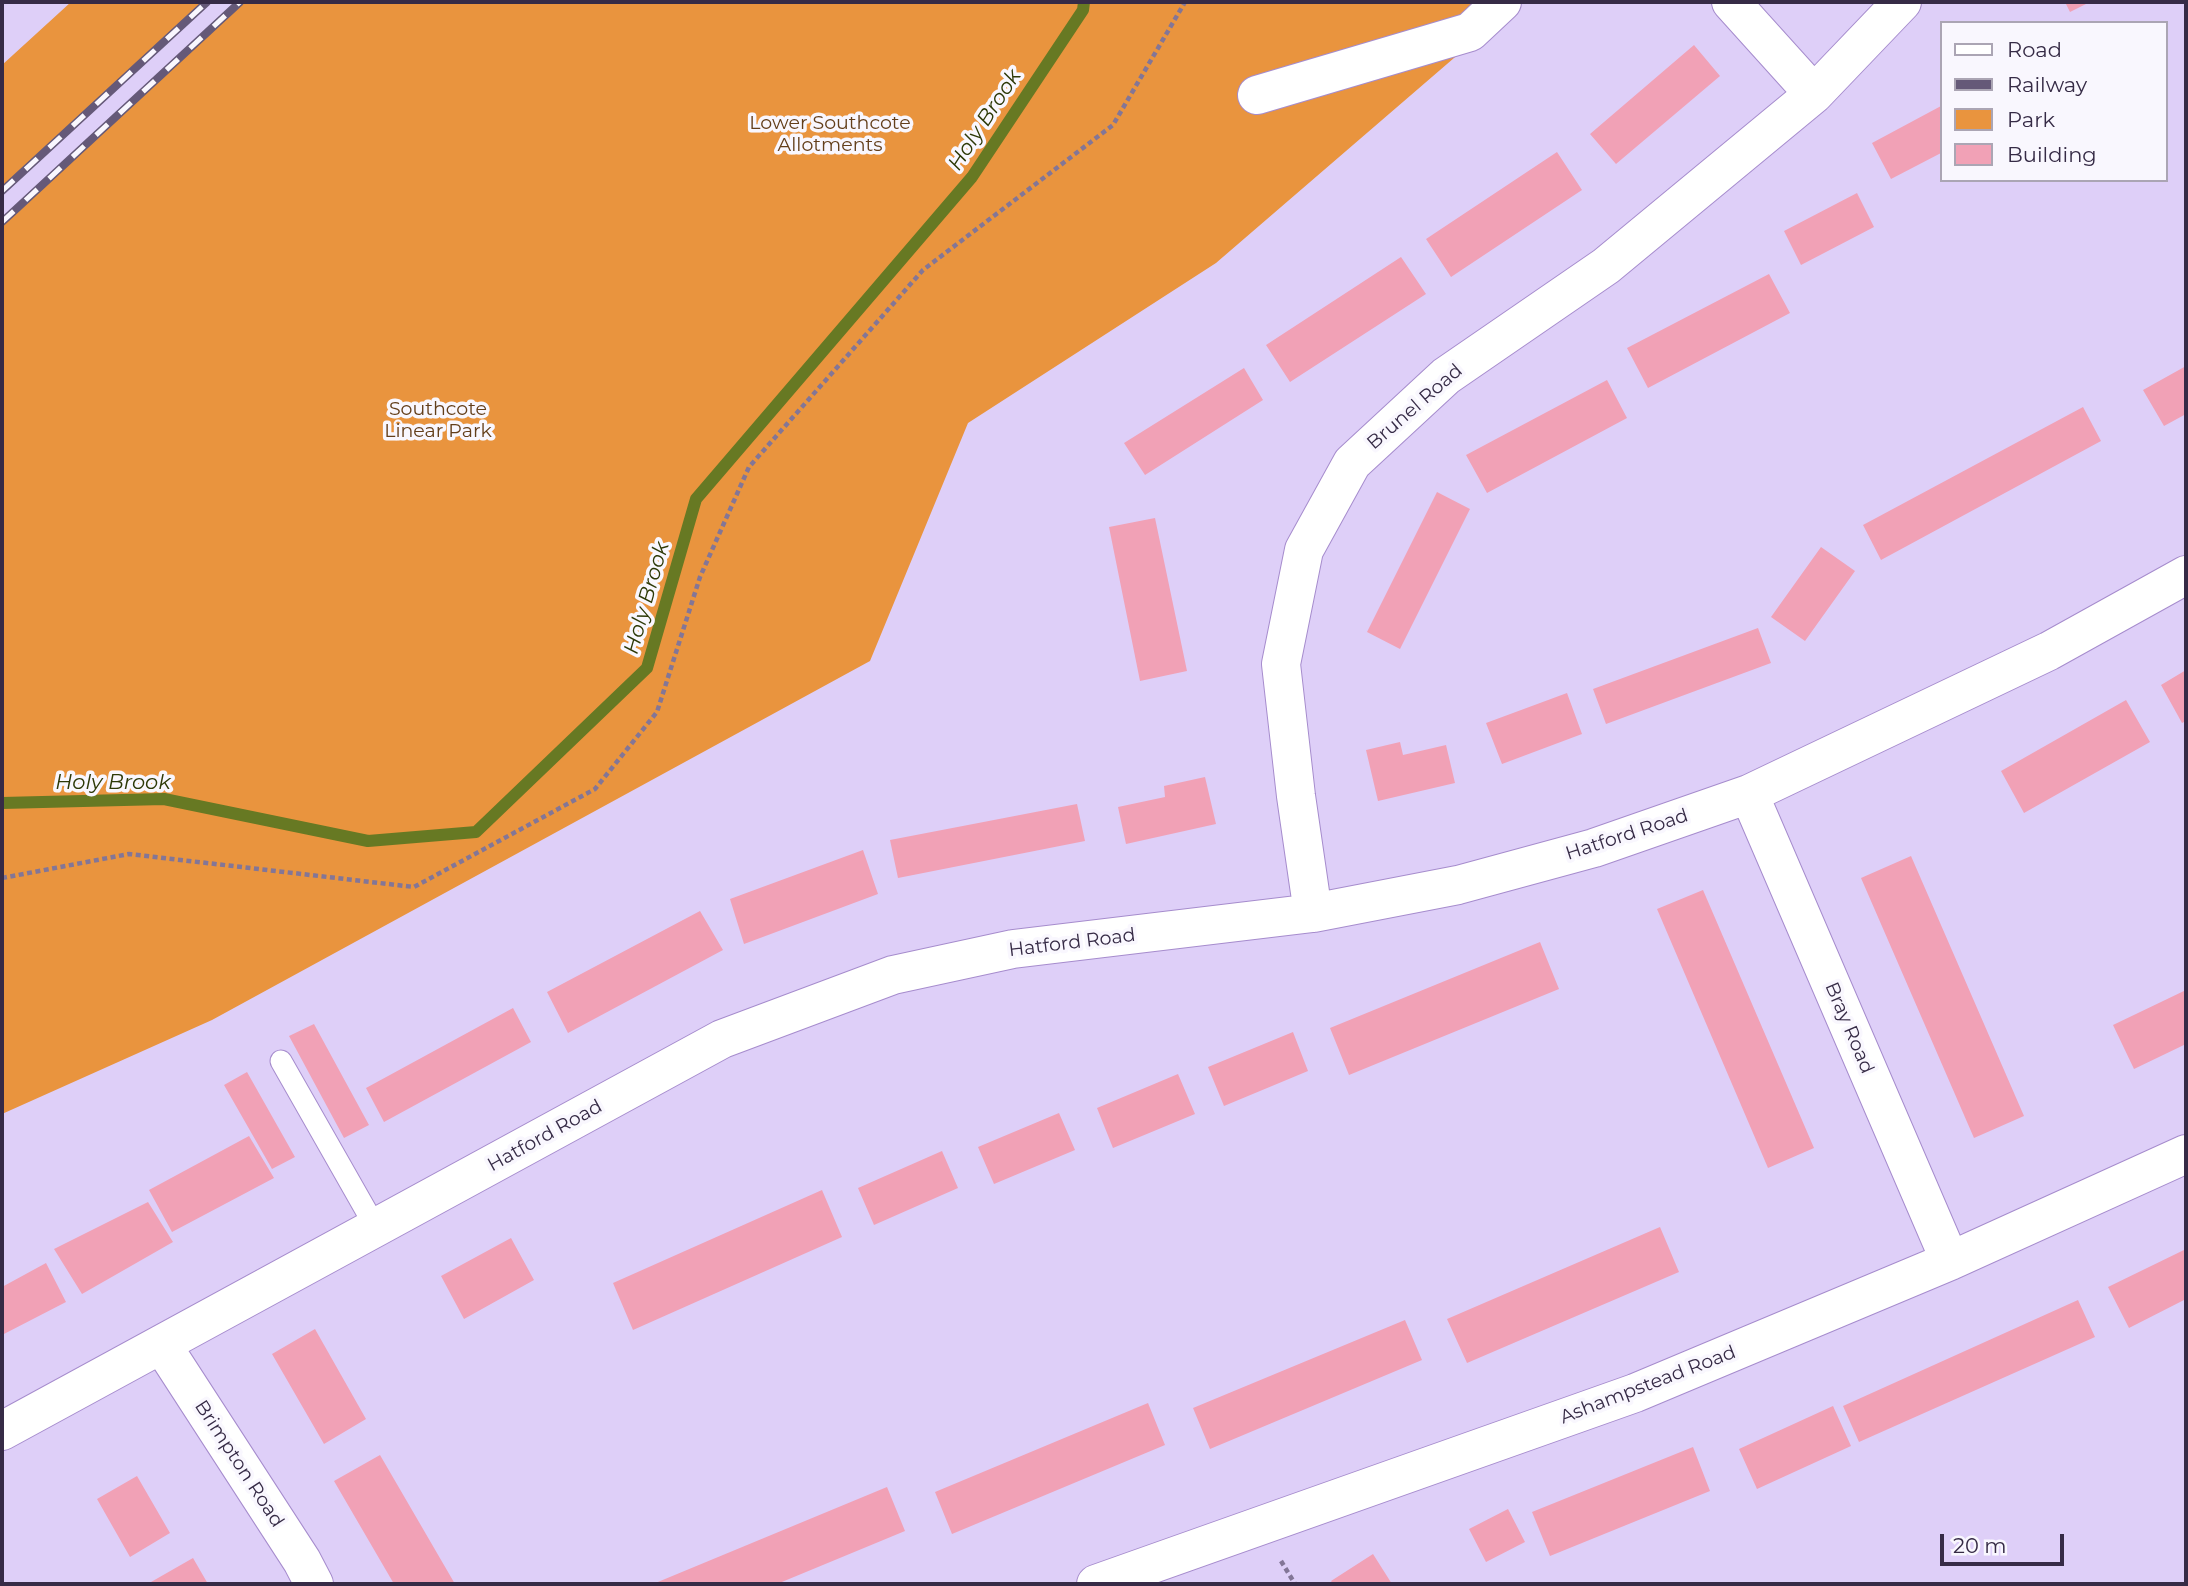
<!DOCTYPE html>
<html>
<head>
<meta charset="utf-8">
<style>
  body { margin:0 }
  #map { position:relative; width:2188px; height:1586px; overflow:hidden; background:#decff8; font-family:Montserrat,sans-serif }
  canvas { display:block }
  .frame { position:absolute; inset:0; border:4px solid #362b46; pointer-events:none }
  .legend { position:absolute; left:1940px; top:21px; width:228px; height:161px; box-sizing:border-box; background:#f9f7fe; border:2px solid #aba5b4; margin:0; padding:9px 12px; list-style:none; font-size:21px; color:#362b46 }
  .legend li { display:flex; align-items:center; gap:14px; height:35px }
  .legend b { width:35px; border:2px solid #aba5b4 }
  .scale { position:absolute; left:1940px; top:1534px; width:124px; height:32px; box-sizing:border-box; border:4px solid #362b46; border-top:0; padding-left:9px; font-size:21px; line-height:24px; white-space:nowrap; color:#362b46; -webkit-text-stroke:5px #f9f7fe; paint-order:stroke }
</style>
</head>
<body>
<div id="map">
<canvas width="2188" height="1586"></canvas>
<div class="frame"></div>
<ul class="legend">
<li><b style="height:9px;background:#fff"></b>Road</li>
<li><b style="height:9px;background:#655978"></b>Railway</li>
<li><b style="height:19px;background:#e9943e"></b>Park</li>
<li><b style="height:19px;background:#f1a1b6"></b>Building</li>
</ul>
<div class="scale">20 m</div>
</div>
<script>
const ctx = document.querySelector('canvas').getContext('2d');
ctx.lineJoin = 'round';
function fill(path, color) {
  ctx.fillStyle = color;
  ctx.fill(path, 'evenodd');
}
function poly(rows) {
  const path = new Path2D();
  for (const r of rows) {
    path.moveTo(r[0], r[1]);
    for (let i = 2; i < r.length; i += 2) path.lineTo(r[i], r[i + 1]);
  }
  return path;
}
function trace(path, color, width, dash) {
  ctx.strokeStyle = color;
  ctx.lineWidth = width;
  ctx.lineCap = dash ? 'butt' : 'round';
  ctx.setLineDash(dash || []);
  ctx.stroke(path);
}
function label(font, color, halo, rows, align = 'center') {
  ctx.font = font + ' Montserrat,sans-serif';
  ctx.lineWidth = 7;
  ctx.setLineDash([]);
  ctx.textBaseline = 'middle';
  ctx.strokeStyle = halo;
  ctx.fillStyle = color;
  for (const [text, x, y, turn = 0] of rows) {
    ctx.save();
    ctx.translate(x, y);
    ctx.rotate((+turn || 0) * Math.PI / 180);
    ctx.textAlign = isNaN(turn) ? turn : align;
    if (halo) ctx.strokeText(text, 0, 0);
    ctx.fillText(text, 0, 0);
    ctx.restore();
  }
}
fill(poly([
  [71,2,207,2,2,189,2,65],
  [240,2,1519,2,1216,263,968,423,870,661,212,1020,2,1114,2,223]
]), '#e9943e');
trace(poly([
  [2,803,164,799,368,841,476,832,647,668,696,499,972,177,1083,10,1084,2]
]), '#677923', 12);
fill(poly([
  [2065,2,2090,2,2070,12],
  [1694,45,1720,76,1616,164,1590,134],
  [1941,106,1941,153,1891,179,1872,143],
  [1557,152,1582,190,1451,277,1426,239],
  [1857,193,1874,227,1801,265,1784,231],
  [1401,257,1426,294,1290,382,1266,345],
  [1769,274,1790,313,1648,388,1627,348],
  [2186,366,2186,414,2164,426,2143,390],
  [1244,368,1263,400,1145,475,1124,443],
  [1607,380,1627,418,1487,493,1466,455],
  [2083,407,2101,441,1881,560,1863,525],
  [1437,492,1470,509,1400,649,1367,632],
  [1155,518,1187,671,1140,681,1109,527],
  [1821,547,1855,571,1805,641,1771,617],
  [1758,628,1771,663,1606,724,1593,689],
  [2186,670,2186,721,2182,723,2161,685],
  [1567,693,1582,734,1502,764,1486,723],
  [2126,700,2150,742,2024,813,2001,771],
  [1400,742,1403,755,1446,745,1455,783,1378,801,1366,750],
  [1205,777,1216,824,1126,844,1118,807,1165,797,1164,786],
  [1077,804,1085,841,898,878,890,840],
  [863,850,878,894,744,944,730,899],
  [1911,856,2024,1116,1974,1138,1861,878],
  [1703,890,1814,1148,1768,1168,1657,909],
  [700,911,723,950,568,1033,547,992],
  [1540,942,1559,989,1349,1075,1330,1028],
  [2186,990,2186,1044,2134,1069,2113,1025],
  [513,1008,531,1042,384,1122,366,1088],
  [314,1024,369,1125,344,1138,289,1036],
  [1293,1032,1308,1071,1224,1106,1208,1067],
  [247,1072,295,1157,272,1169,224,1085],
  [1178,1074,1195,1114,1113,1148,1097,1108],
  [1059,1113,1075,1150,994,1184,978,1147],
  [249,1136,274,1178,172,1232,149,1190],
  [942,1151,958,1188,874,1225,858,1188],
  [822,1190,842,1237,633,1330,613,1283],
  [148,1202,173,1242,82,1294,54,1249],
  [1660,1227,1679,1272,1467,1363,1447,1319],
  [511,1238,534,1280,464,1319,441,1276],
  [2186,1249,2186,1299,2129,1328,2108,1287],
  [46,1263,66,1302,2,1335,2,1287],
  [2078,1300,2095,1337,1859,1442,1843,1406],
  [1405,1320,1422,1360,1210,1449,1193,1408],
  [315,1329,366,1419,324,1444,272,1354],
  [1148,1403,1165,1445,952,1534,935,1492],
  [1833,1406,1851,1446,1757,1489,1739,1449],
  [1693,1447,1710,1491,1550,1556,1532,1512],
  [380,1455,455,1584,394,1584,334,1481],
  [137,1476,170,1533,130,1557,97,1499],
  [887,1487,905,1531,777,1584,653,1584],
  [1508,1509,1525,1542,1486,1562,1469,1529],
  [1373,1554,1392,1584,1333,1584,1331,1581],
  [193,1558,208,1584,152,1584,151,1582]
]), '#f1a1b6');
const lane = poly([
  [281,1061,376,1228]
]);
const street = poly([
  [1731,2,1814,94],
  [1257,95,1470,32,1502,2],
  [1749,794,1950,1261],
  [1313,913,1296,796,1281,664,1304,550,1352,463,1446,376,1606,266,1814,94,1902,2],
  [162,1345,302,1561,314,1584],
  [2,1431,722,1039,893,975,1013,949,1313,913,1458,885,1594,848,1749,794,2049,651,2186,575],
  [1096,1584,1635,1393,1950,1261,2186,1154]
]);
trace(lane, '#a68ccd', 23);
trace(street, '#a68ccd', 40);
trace(poly([
  [2,878,129,854,414,887,595,789,657,712,700,577,749,467,923,270,1113,125,1185,2],
  [1281,1561,1295,1584]
]), '#837697', 4.5, [5, 3.5]);
trace(lane, '#fff', 21);
trace(street, '#fff', 38);
const rail = poly([
  [2,191,207,2],
  [2,222,240,2]
]);
trace(rail, '#655978', 8);
trace(rail, '#f9f7fe', 5, [16]);
label('19px', '#633e1a', '#f9f7fe', [
  ["Lower Southcote",830,123],
  ["Allotments",830,145],
  ["Southcote",438,409],
  ["Linear Park",438,431]
]);
label('19px', '#362b46', '#f9f7fe', [
  ["Brunel Road",1415,407,-41],
  ["Hatford Road",1627,835,-18],
  ["Hatford Road",1072,943,-7],
  ["Bray Road",1849,1028,67],
  ["Hatford Road",545,1136,-29],
  ["Ashampstead Road",1648,1385,-21],
  ["Brimpton Road",239,1464,57]
]);
label('italic 21px', '#2d3907', '#f9f7fe', [
  ["Holy Brook",985,120,-57],
  ["Holy Brook",647,598,-74],
  ["Holy Brook",113,783]
]);
</script>
</body>
</html>
